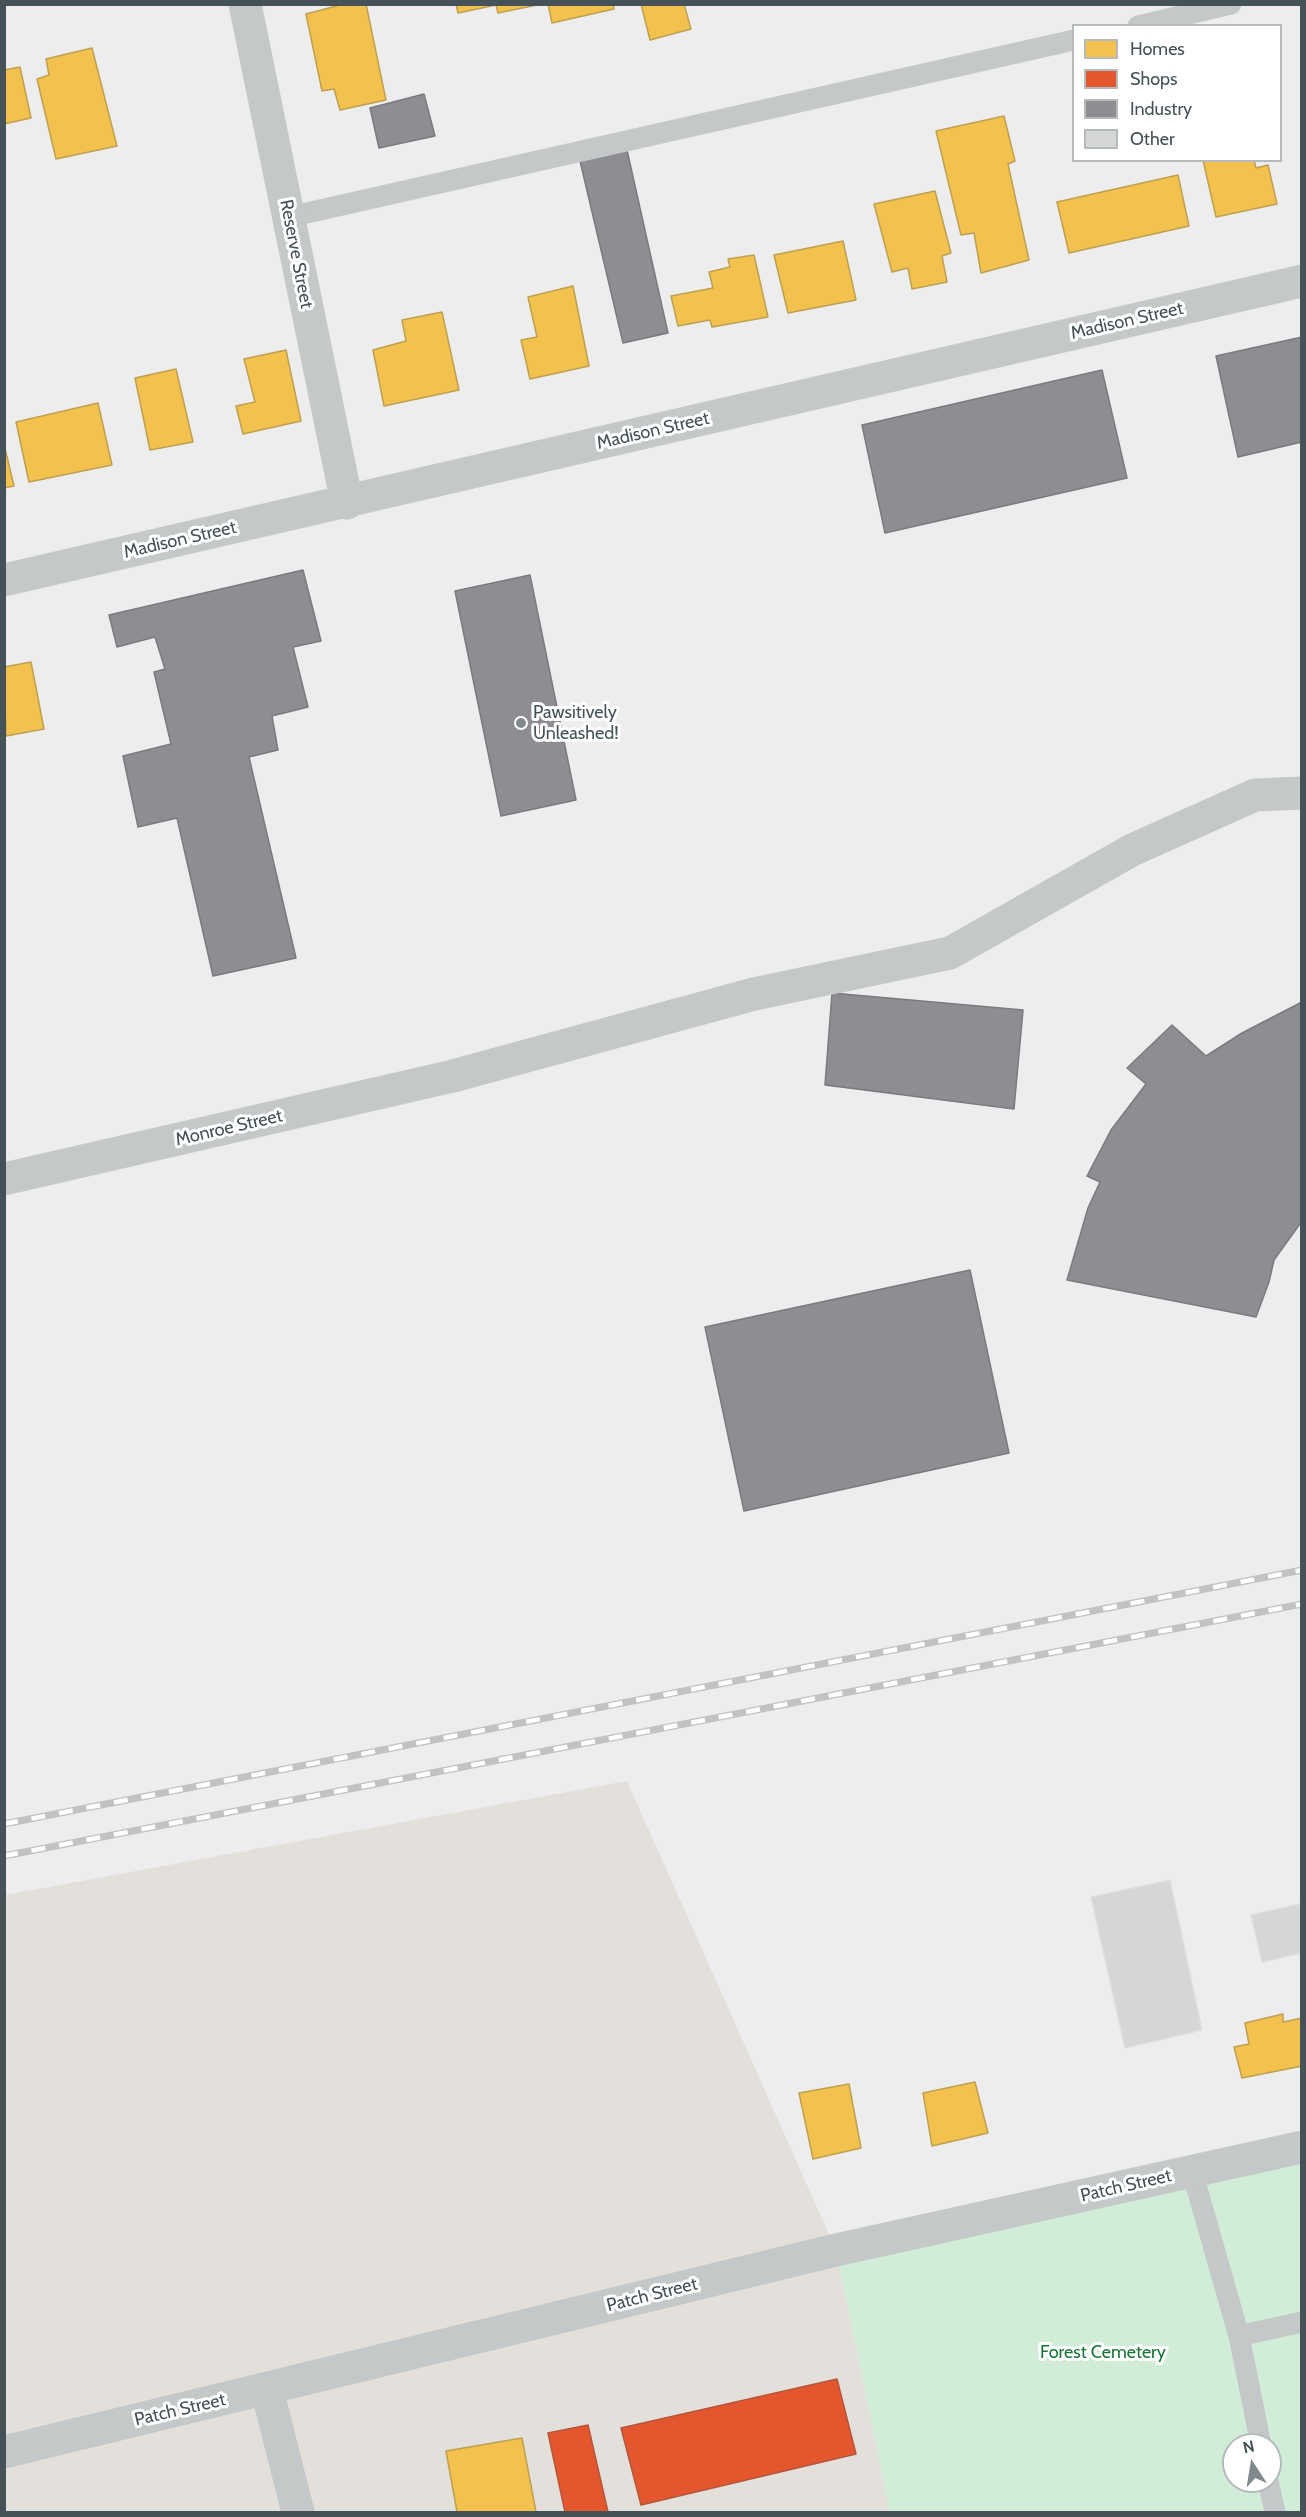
<!DOCTYPE html>
<html>
<head>
<meta charset="utf-8">
<style>
  body { margin:0 }
  #map { position:relative; width:1306px; height:2517px; overflow:hidden; background:#eeeded; font-family:Cabin,sans-serif }
  canvas { display:block }
  .frame { position:absolute; inset:0; border:6px solid #455359; pointer-events:none }
  .legend { position:absolute; left:1072px; top:24px; width:210px; height:138px; box-sizing:border-box; background:#fff; border:2px solid #b5babd; margin:0; padding:8px 10px; list-style:none; font-size:18px; color:#455359 }
  .legend li { display:flex; align-items:center; gap:12px; height:30px }
  .legend b { width:30px; border:2px solid #b5babd }
  .north { position:absolute; left:1222px; top:2433px; width:60px; height:60px; box-sizing:border-box; background:#fff; border:2px solid #b5babd; border-radius:50%; rotate:348deg; font-size:16px; font-weight:700; line-height:24px; text-align:center; color:#455359 }
  .north::after { content:''; display:block; margin:auto; width:21px; height:27px; background:#80898d; clip-path:polygon(50% 0,100% 100%,50% 72%,0 100%) }
</style>
</head>
<body>
<div id="map">
<canvas width="1306" height="2517"></canvas>
<div class="frame"></div>
<ul class="legend">
<li><b style="height:16px;background:#f2c14e"></b>Homes</li>
<li><b style="height:16px;background:#e4572e"></b>Shops</li>
<li><b style="height:16px;background:#8d8d92"></b>Industry</li>
<li><b style="height:16px;background:#d5d6d6"></b>Other</li>
</ul>
<div class="north">N</div>
</div>
<script>
const ctx = document.querySelector('canvas').getContext('2d');
ctx.lineJoin = 'round';
function fill(path, color) {
  ctx.fillStyle = color;
  ctx.fill(path, 'evenodd');
}
function poly(rows) {
  const path = new Path2D();
  for (const r of rows) {
    path.moveTo(r[0], r[1]);
    for (let i = 2; i < r.length; i += 2) path.lineTo(r[i], r[i + 1]);
  }
  return path;
}
function trace(path, color, width, dash) {
  ctx.strokeStyle = color;
  ctx.lineWidth = width;
  ctx.lineCap = dash ? 'butt' : 'round';
  ctx.setLineDash(dash || []);
  ctx.stroke(path);
}
function label(font, color, halo, rows, align = 'center') {
  ctx.font = font + ' Cabin,sans-serif';
  ctx.lineWidth = 6;
  ctx.setLineDash([]);
  ctx.textBaseline = 'middle';
  ctx.strokeStyle = halo;
  ctx.fillStyle = color;
  for (const [text, x, y, turn = 0] of rows) {
    ctx.save();
    ctx.translate(x, y);
    ctx.rotate((+turn || 0) * Math.PI / 180);
    ctx.textAlign = isNaN(turn) ? turn : align;
    if (halo) ctx.strokeText(text, 0, 0);
    ctx.fillText(text, 0, 0);
    ctx.restore();
  }
}
fill(poly([
  [627,1781,836,2250,890,2512,5,2512,5,1895]
]), '#e3dfda');
fill(poly([
  [1301,2147,1301,2512,890,2512,836,2250],
  [1234,2445,1270,2445,1270,2481,1234,2481]
]), '#d1ecd7');
const homes = poly([
  [344,4,366,4,386,100,340,110,334,89,322,91,306,14,344,4],
  [456,4,537,4,537,5,498,13,496,5,458,13,456,4],
  [548,4,613,4,614,9,552,23,548,4],
  [641,4,684,4,691,29,650,40,641,4],
  [92,48,117,146,56,159,37,79,49,75,46,59,92,48],
  [20,67,31,118,4,124,4,70,20,67],
  [1004,116,1015,161,1008,164,1029,260,981,273,974,233,961,235,936,131,1004,116],
  [1203,160,1254,160,1256,168,1268,165,1277,204,1216,217,1203,160],
  [1178,175,1189,226,1069,253,1057,202,1178,175],
  [935,191,951,253,942,256,947,282,912,289,908,268,892,272,874,204,935,191],
  [843,241,856,300,788,313,774,255,843,241],
  [754,255,768,317,712,327,710,320,678,326,671,296,713,288,709,272,730,267,728,259,754,255],
  [573,286,589,366,530,379,521,340,537,337,528,297,573,286],
  [442,312,459,390,384,406,373,350,406,341,402,320,442,312],
  [286,350,301,421,243,434,236,406,255,402,244,359,286,350],
  [176,369,193,442,150,450,135,378,176,369],
  [98,403,112,465,29,482,16,422,98,403],
  [4,444,14,486,4,488,4,444],
  [31,662,44,729,6,736,4,667,31,662],
  [1283,2014,1283,2022,1302,2018,1302,2066,1242,2078,1234,2047,1249,2044,1245,2023,1283,2014],
  [975,2082,988,2133,932,2146,923,2093,975,2082],
  [849,2084,861,2148,813,2159,799,2093,849,2084],
  [522,2438,536,2512,457,2512,446,2451,522,2438]
]);
fill(homes, '#f2c14e');
trace(homes, '#bea051', 1.5);
const shops = poly([
  [837,2379,856,2454,641,2505,621,2428,837,2379],
  [588,2425,608,2512,565,2512,548,2433,588,2425]
]);
fill(shops, '#e4572e');
trace(shops, '#b4563b', 1.5);
const industry = poly([
  [424,94,435,136,379,148,370,108,424,94],
  [627,150,668,333,623,343,580,161,627,150],
  [1302,337,1302,442,1238,457,1216,356,1302,337],
  [1102,370,1127,478,885,533,862,425,1102,370],
  [303,570,321,641,293,647,308,707,272,716,278,750,249,757,296,958,213,976,177,818,138,827,123,756,171,744,154,672,165,669,155,637,117,647,109,615,303,570],
  [530,575,576,800,501,816,455,591,530,575],
  [832,993,1023,1010,1014,1109,825,1085,832,993],
  [1302,1002,1302,1221,1274,1260,1269,1282,1256,1317,1067,1280,1088,1208,1100,1182,1087,1176,1111,1130,1146,1084,1127,1068,1172,1025,1206,1056,1242,1033,1302,1002],
  [970,1270,1009,1453,744,1511,705,1327,970,1270]
]);
fill(industry, '#8d8d92');
trace(industry, '#777c81', 1.5);
const building = poly([
  [1170,1880,1202,2030,1125,2048,1091,1897,1170,1880],
  [1299,1904,1302,1914,1302,1953,1262,1962,1251,1915,1299,1904]
]);
fill(building, '#d5d6d6');
trace(building, '#dfdfe0', 1.5);
trace(poly([
  [1138,26,1231,4],
  [289,217,1074,40],
  [1192,2171,1239,2336,1261,2445],
  [1239,2336,1302,2322],
  [1268,2481,1275,2512]
]), '#c4c8c9', 21);
trace(poly([
  [245,4,347,503],
  [4,580,1302,281],
  [4,1179,453,1076,754,994,950,953,1132,850,1255,795,1302,793],
  [267,2390,298,2512],
  [4,2452,836,2250,1302,2147]
]), '#c4c8c9', 33);
const rail = poly([
  [4,1824,1302,1570],
  [4,1856,1302,1604]
]);
trace(rail, '#c0c2c3', 7);
trace(rail, '#fff', 4.5, [14]);
for (const [x, y, r, color] of [
  [521,723,6,"#80898d"]
]) {
  const dot = new Path2D();
  dot.arc(x, y, r, 0, 2 * Math.PI);
  ctx.fillStyle = color;
  ctx.fill(dot);
  trace(dot, '#fff', 2);
}
label('18px', '#455359', '#fff', [
  ["Reserve Street",296,254,79],
  ["Madison Street",1127,321,-13],
  ["Madison Street",653,431,-13],
  ["Madison Street",180,540,-13],
  ["Monroe Street",229,1128,-13],
  ["Patch Street",1126,2186,-13],
  ["Patch Street",652,2295,-14],
  ["Patch Street",180,2410,-13]
]);
label('18px', '#455359', '#fff', [
  ["Pawsitively",533,713],
  ["Unleashed!",533,734]
], 'left');
label('18px', '#197738', '#fff', [
  ["Forest Cemetery",1103,2353]
]);
</script>
</body>
</html>
